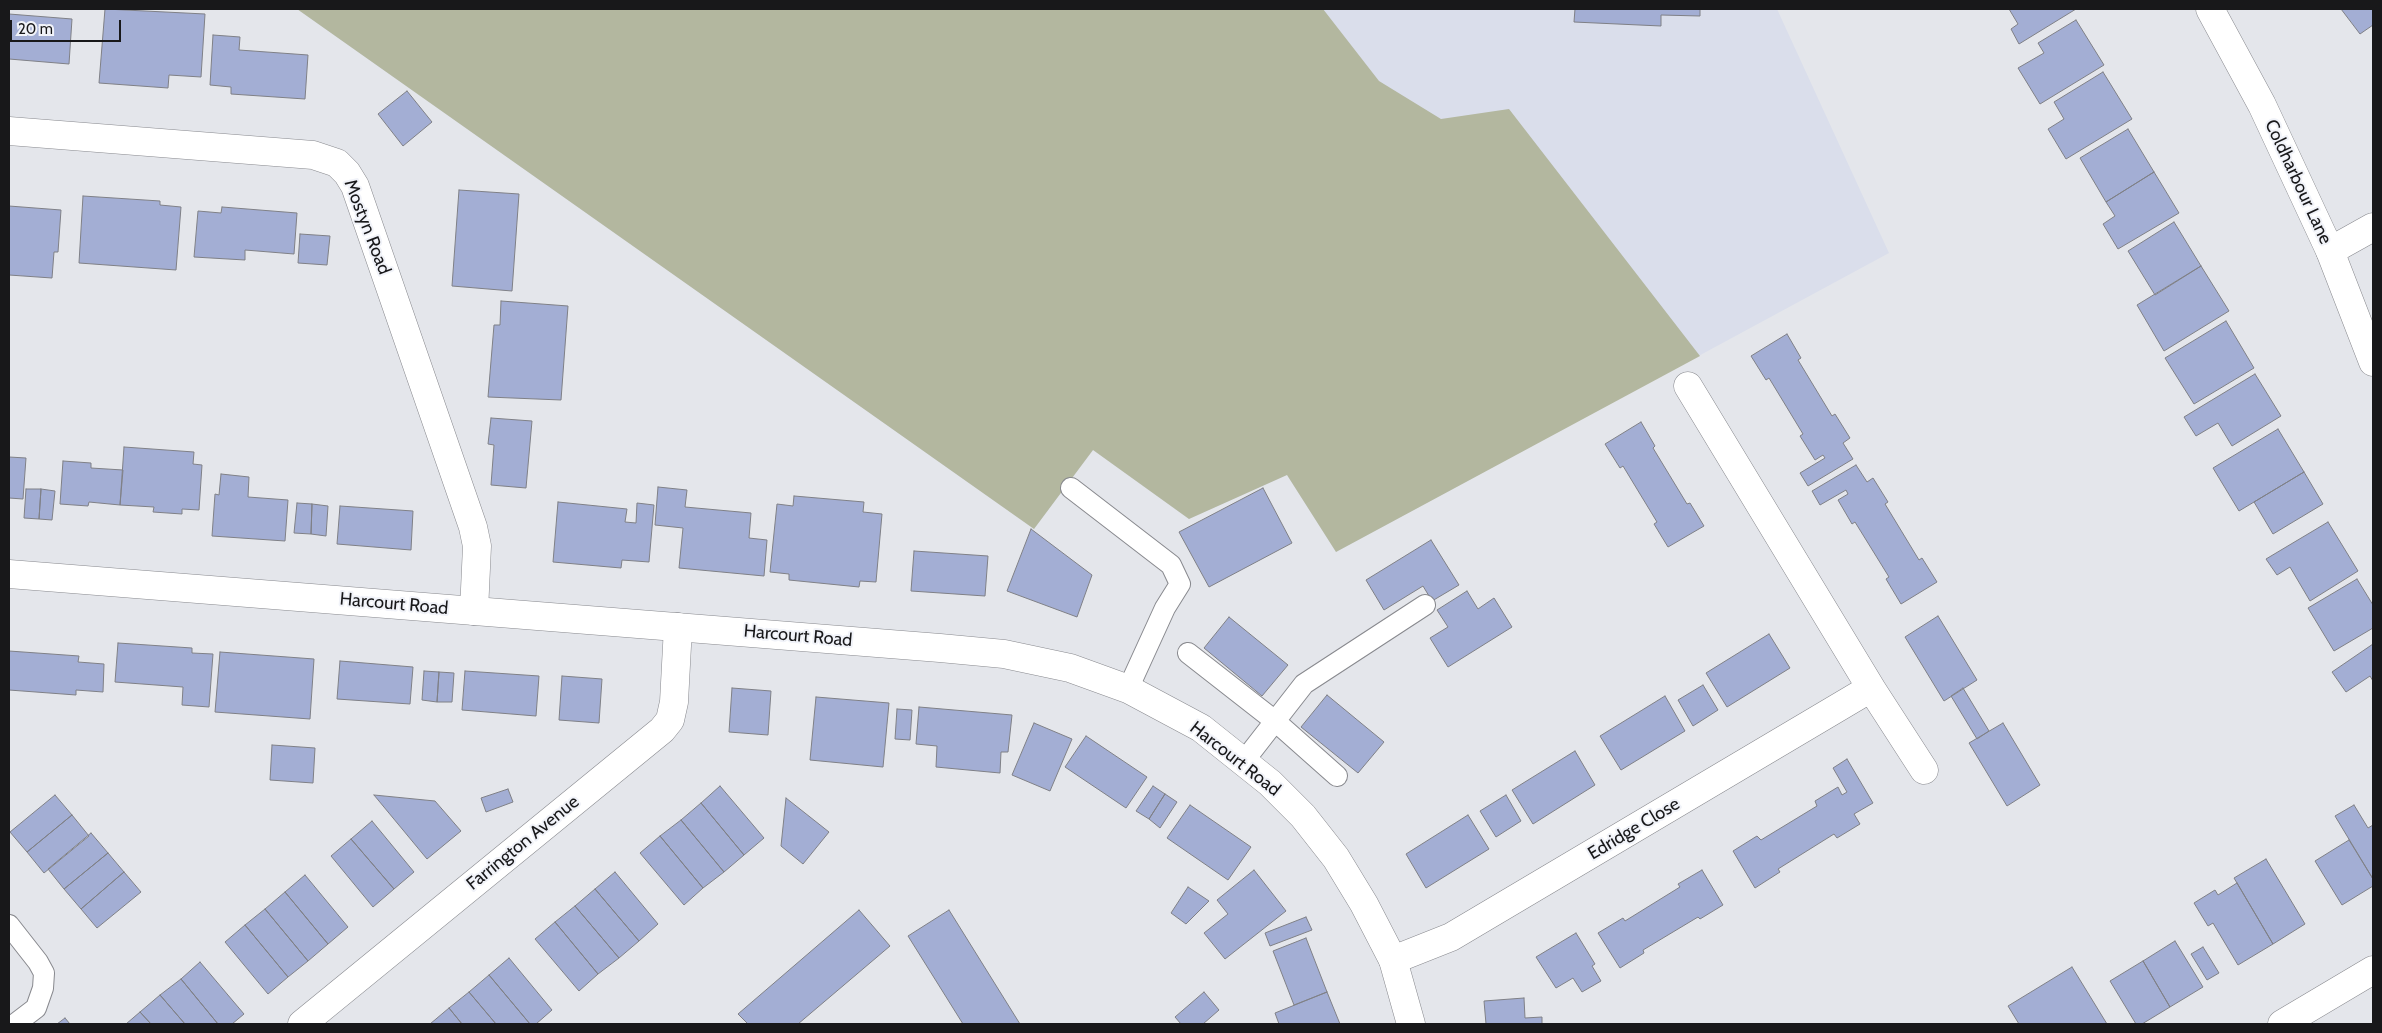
<!DOCTYPE html>
<html>
<head>
<meta charset="utf-8">
<style>
  body { margin:0 }
  #map { position:relative; width:2382px; height:1033px; overflow:hidden; background:#e4e6eb; font-family:Cabin,sans-serif }
  canvas { display:block }
  .frame { position:absolute; inset:0; border:10px solid #18181a; pointer-events:none }
  .scale { position:absolute; left:10px; top:20px; width:111px; height:22px; box-sizing:border-box; border:2px solid #18181a; border-top:0; padding-left:6px; font-size:15px; line-height:18px; white-space:nowrap; color:#18181a; -webkit-text-stroke:4px #f1f3f9; paint-order:stroke }
</style>
</head>
<body>
<div id="map">
<canvas width="2382" height="1033"></canvas>
<div class="frame"></div>
<div class="scale">20 m</div>
</div>
<script>
const ctx = document.querySelector('canvas').getContext('2d');
ctx.lineJoin = 'round';
function fill(path, color) {
  ctx.fillStyle = color;
  ctx.fill(path, 'evenodd');
}
function poly(rows) {
  const path = new Path2D();
  for (const r of rows) {
    path.moveTo(r[0], r[1]);
    for (let i = 2; i < r.length; i += 2) path.lineTo(r[i], r[i + 1]);
  }
  return path;
}
function trace(path, color, width, dash) {
  ctx.strokeStyle = color;
  ctx.lineWidth = width;
  ctx.lineCap = dash ? 'butt' : 'round';
  ctx.setLineDash(dash || []);
  ctx.stroke(path);
}
function label(font, color, halo, rows, align = 'center') {
  ctx.font = font + ' Cabin,sans-serif';
  ctx.lineWidth = 4;
  ctx.setLineDash([]);
  ctx.textBaseline = 'middle';
  ctx.strokeStyle = halo;
  ctx.fillStyle = color;
  for (const [text, x, y, turn = 0] of rows) {
    ctx.save();
    ctx.translate(x, y);
    ctx.rotate((+turn || 0) * Math.PI / 180);
    ctx.textAlign = isNaN(turn) ? turn : align;
    if (halo) ctx.strokeText(text, 0, 0);
    ctx.fillText(text, 0, 0);
    ctx.restore();
  }
}
fill(poly([
  [297,9,1777,9,1889,253,1336,552,1287,475,1189,519,1093,450,1034,529]
]), '#dadeeb');
fill(poly([
  [297,9,1323,9,1379,81,1441,119,1509,109,1700,356,1336,552,1287,475,1189,519,1093,450,1034,529]
]), '#b3b79f');
const building = poly([
  [105,9,205,14,201,77,169,75,168,88,99,83,105,9],
  [1575,9,1700,9,1700,16,1661,15,1661,26,1574,22,1575,9],
  [2009,9,2076,9,2019,44,2011,29,2018,24,2009,9],
  [2341,9,2373,9,2373,25,2360,34,2341,9],
  [9,14,72,19,69,64,9,59,9,14],
  [2076,20,2104,65,2040,104,2018,68,2044,53,2038,43,2076,20],
  [213,35,240,37,239,50,308,55,305,99,231,94,231,87,210,85,213,35],
  [2103,72,2132,119,2066,159,2048,129,2064,119,2054,102,2103,72],
  [407,91,432,122,403,146,378,114,407,91],
  [2128,129,2154,172,2106,202,2080,158,2128,129],
  [2154,172,2179,213,2118,249,2103,224,2115,216,2106,202,2154,172],
  [459,190,519,194,512,291,452,286,459,190],
  [83,196,160,201,160,205,181,207,176,270,79,263,83,196],
  [9,206,61,210,58,252,54,252,52,278,9,275,9,206],
  [222,207,297,213,294,254,245,250,245,260,194,257,198,211,221,213,222,207],
  [2174,222,2201,266,2155,295,2128,251,2174,222],
  [300,234,330,236,327,265,298,263,300,234],
  [2201,266,2229,311,2164,351,2137,305,2201,266],
  [501,301,568,306,561,400,488,397,494,325,500,325,501,301],
  [2226,321,2254,368,2194,404,2165,358,2226,321],
  [1787,334,1801,358,1798,360,1832,416,1835,414,1850,438,1843,443,1853,459,1808,486,1800,473,1825,458,1823,455,1815,460,1800,436,1803,434,1769,378,1766,380,1751,356,1787,334],
  [2255,374,2281,416,2232,446,2218,423,2196,436,2184,417,2255,374],
  [491,418,532,421,526,488,491,485,494,445,488,444,491,418],
  [1641,422,1655,446,1653,448,1687,504,1690,503,1704,526,1668,547,1654,524,1657,522,1623,466,1620,468,1605,444,1641,422],
  [2278,429,2304,472,2239,511,2213,468,2278,429],
  [124,447,194,452,193,464,202,465,199,510,182,509,182,514,153,512,154,507,120,505,124,447],
  [9,457,26,458,23,499,9,498,9,457],
  [63,461,91,463,91,468,123,470,120,505,89,502,88,506,60,504,63,461],
  [1856,465,1867,482,1873,478,1888,502,1885,504,1919,560,1922,558,1937,582,1901,604,1886,579,1889,577,1855,522,1852,524,1838,500,1848,494,1846,490,1820,505,1812,491,1856,465],
  [2304,472,2323,504,2273,534,2254,502,2304,472],
  [221,474,249,477,248,497,288,500,285,541,212,536,215,494,219,495,221,474],
  [658,487,687,490,685,507,751,513,749,538,767,540,764,576,679,568,683,528,655,525,658,487],
  [1263,488,1292,543,1209,587,1179,532,1263,488],
  [26,489,41,489,39,519,24,518,26,489],
  [41,489,55,491,52,520,39,519,41,489],
  [794,496,864,502,863,512,882,514,876,582,860,581,859,587,789,580,789,574,770,572,777,504,793,506,794,496],
  [558,502,627,509,625,522,636,523,637,503,654,505,649,562,622,560,621,568,553,562,558,502],
  [297,503,312,504,311,534,294,533,297,503],
  [312,504,328,506,326,536,311,534,312,504],
  [340,506,413,511,411,550,337,544,340,506],
  [2328,522,2358,571,2310,601,2290,567,2277,575,2266,559,2328,522],
  [1031,529,1092,575,1077,617,1007,591,1031,529],
  [1431,540,1459,585,1432,601,1423,586,1384,610,1366,580,1431,540],
  [914,551,988,556,985,596,911,591,914,551],
  [2357,579,2373,605,2373,628,2334,651,2308,608,2357,579],
  [1467,591,1478,609,1494,598,1512,627,1448,667,1430,638,1448,627,1437,610,1467,591],
  [1938,616,1977,680,1944,701,1905,637,1938,616],
  [1229,617,1288,665,1262,696,1204,648,1229,617],
  [1769,634,1790,668,1727,707,1706,673,1769,634],
  [118,643,192,648,192,653,213,654,209,707,182,705,183,687,115,682,118,643],
  [2373,644,2373,681,2370,676,2346,692,2332,672,2373,644],
  [9,651,79,656,78,662,104,664,103,692,76,690,76,695,9,690,9,651],
  [220,652,314,659,310,719,215,712,220,652],
  [340,661,413,667,410,704,337,699,340,661],
  [424,671,439,672,437,702,422,700,424,671],
  [465,671,539,676,536,716,462,710,465,671],
  [439,672,454,673,452,702,437,702,439,672],
  [562,676,602,679,599,723,559,720,562,676],
  [1703,685,1718,710,1693,726,1678,700,1703,685],
  [732,688,771,691,768,735,729,732,732,688],
  [1963,688,1989,731,1977,739,1951,696,1963,688],
  [1327,695,1384,742,1358,773,1301,727,1327,695],
  [1665,696,1685,731,1621,770,1600,736,1665,696],
  [816,697,889,703,883,767,810,760,816,697],
  [919,707,1012,715,1008,752,1001,752,1000,773,936,767,937,746,916,744,919,707],
  [897,709,912,710,910,740,895,739,897,709],
  [1034,723,1072,739,1050,791,1012,775,1034,723],
  [2003,723,2040,785,2007,806,1969,743,2003,723],
  [1086,736,1147,777,1126,808,1065,767,1086,736],
  [272,745,315,748,313,783,270,780,272,745],
  [1575,751,1595,785,1533,824,1512,790,1575,751],
  [1847,759,1873,803,1854,814,1860,824,1837,838,1834,834,1778,869,1780,872,1755,888,1733,851,1757,836,1761,840,1817,806,1815,801,1838,787,1842,795,1847,792,1833,768,1847,759],
  [720,786,764,838,744,855,701,803,720,786],
  [1153,786,1165,794,1149,819,1136,811,1153,786],
  [508,789,513,802,486,812,481,798,508,789],
  [1165,794,1177,802,1160,828,1149,819,1165,794],
  [55,795,72,815,27,852,10,832,55,795],
  [374,795,435,801,461,831,427,859,374,795],
  [1506,795,1521,821,1496,837,1480,811,1506,795],
  [786,798,829,832,803,864,781,846,786,798],
  [701,803,744,855,724,872,681,820,701,803],
  [1190,805,1251,847,1228,880,1167,838,1190,805],
  [2354,805,2368,828,2373,825,2373,879,2335,816,2354,805],
  [72,815,89,836,44,873,27,852,72,815],
  [1468,815,1489,849,1426,888,1406,854,1468,815],
  [681,820,724,872,703,888,660,836,681,820],
  [372,821,414,872,394,889,351,839,372,821],
  [91,833,108,853,64,889,48,869,91,833],
  [660,836,703,888,684,905,640,853,660,836],
  [351,839,394,889,373,907,331,856,351,839],
  [2349,840,2373,879,2373,886,2342,905,2315,861,2349,840],
  [108,853,124,872,81,909,64,889,108,853],
  [2266,859,2305,924,2273,944,2234,878,2266,859],
  [1254,870,1286,911,1225,959,1204,933,1228,914,1217,900,1254,870],
  [1702,870,1723,905,1700,919,1698,917,1643,950,1644,953,1620,968,1598,933,1623,918,1625,921,1680,887,1678,884,1702,870],
  [124,872,141,892,97,928,81,909,124,872],
  [615,872,658,924,639,941,595,889,615,872],
  [305,875,348,927,328,944,285,892,305,875],
  [2237,883,2273,944,2238,965,2213,923,2208,926,2194,903,2215,890,2218,895,2237,883],
  [1188,887,1209,901,1186,924,1171,913,1188,887],
  [595,889,639,941,619,958,575,906,595,889],
  [285,892,328,944,308,961,265,909,285,892],
  [575,906,619,958,598,974,555,922,575,906],
  [265,909,308,961,288,977,245,925,265,909],
  [859,910,890,946,798,1024,748,1024,738,1014,859,910],
  [949,910,1020,1024,963,1024,908,936,949,910],
  [1306,917,1312,930,1270,946,1265,933,1306,917],
  [555,922,598,974,579,991,535,939,555,922],
  [245,925,288,977,268,994,225,942,245,925],
  [1576,933,1595,964,1592,966,1601,981,1582,992,1573,978,1556,988,1536,957,1576,933],
  [1306,938,1327,992,1294,1005,1273,951,1306,938],
  [2175,941,2203,987,2170,1007,2143,961,2175,941],
  [2203,947,2219,973,2207,980,2191,954,2203,947],
  [509,958,552,1010,536,1024,530,1024,489,975,509,958],
  [2143,961,2170,1007,2142,1024,2136,1024,2110,981,2143,961],
  [200,962,244,1014,232,1024,218,1024,181,979,200,962],
  [2072,967,2107,1024,2019,1024,2008,1006,2072,967],
  [489,975,530,1024,496,1024,469,992,489,975],
  [181,979,218,1024,185,1024,160,995,181,979],
  [469,992,496,1024,462,1024,449,1008,469,992],
  [1204,992,1219,1010,1203,1024,1181,1024,1175,1017,1204,992],
  [1327,992,1340,1024,1279,1024,1275,1013,1327,992],
  [160,995,185,1024,151,1024,140,1012,160,995],
  [1524,998,1525,1018,1542,1017,1542,1024,1486,1024,1484,1001,1524,998],
  [449,1008,462,1024,430,1024,449,1008],
  [140,1012,151,1024,126,1024,140,1012],
  [65,1018,70,1024,57,1024,65,1018]
]);
fill(building, '#a3aed4');
trace(building, '#7f8086', 1);
const lane = poly([
  [1071,488,1171,565,1180,584,1165,608,1128,689],
  [1188,653,1275,721,1337,776],
  [1244,761,1304,684,1425,605],
  [9,925,38,962,44,973,43,988,36,1008,15,1024]
]);
const street = poly([
  [9,131,313,155,337,163,347,173,355,186,473,527,477,546,474,611],
  [2330,251,2373,227],
  [1688,386,1871,688,1924,770],
  [1393,960,1451,937,1871,688],
  [302,1024,662,730,670,720,674,702,678,627]
]);
const secondary = poly([
  [2210,9,2262,105,2330,251,2373,362],
  [9,574,940,648,1004,654,1070,668,1128,689,1201,728,1270,783,1303,816,1336,858,1364,904,1393,960,1411,1024],
  [2282,1024,2373,970]
]);
trace(lane, '#88898e', 22);
trace(street, '#88898e', 29);
trace(secondary, '#88898e', 29);
trace(lane, '#fff', 20);
trace(street, '#fff', 28);
trace(secondary, '#fff', 28);
label('18px', '#18181a', '#f1f3f9', [
  ["Coldharbour Lane",2298,182,65],
  ["Mostyn Road",367,227,69],
  ["Harcourt Road",394,604,5],
  ["Harcourt Road",798,636,5],
  ["Harcourt Road",1235,759,38],
  ["Edridge Close",1634,829,-31],
  ["Farrington Avenue",523,843,-39]
]);
</script>
</body>
</html>
